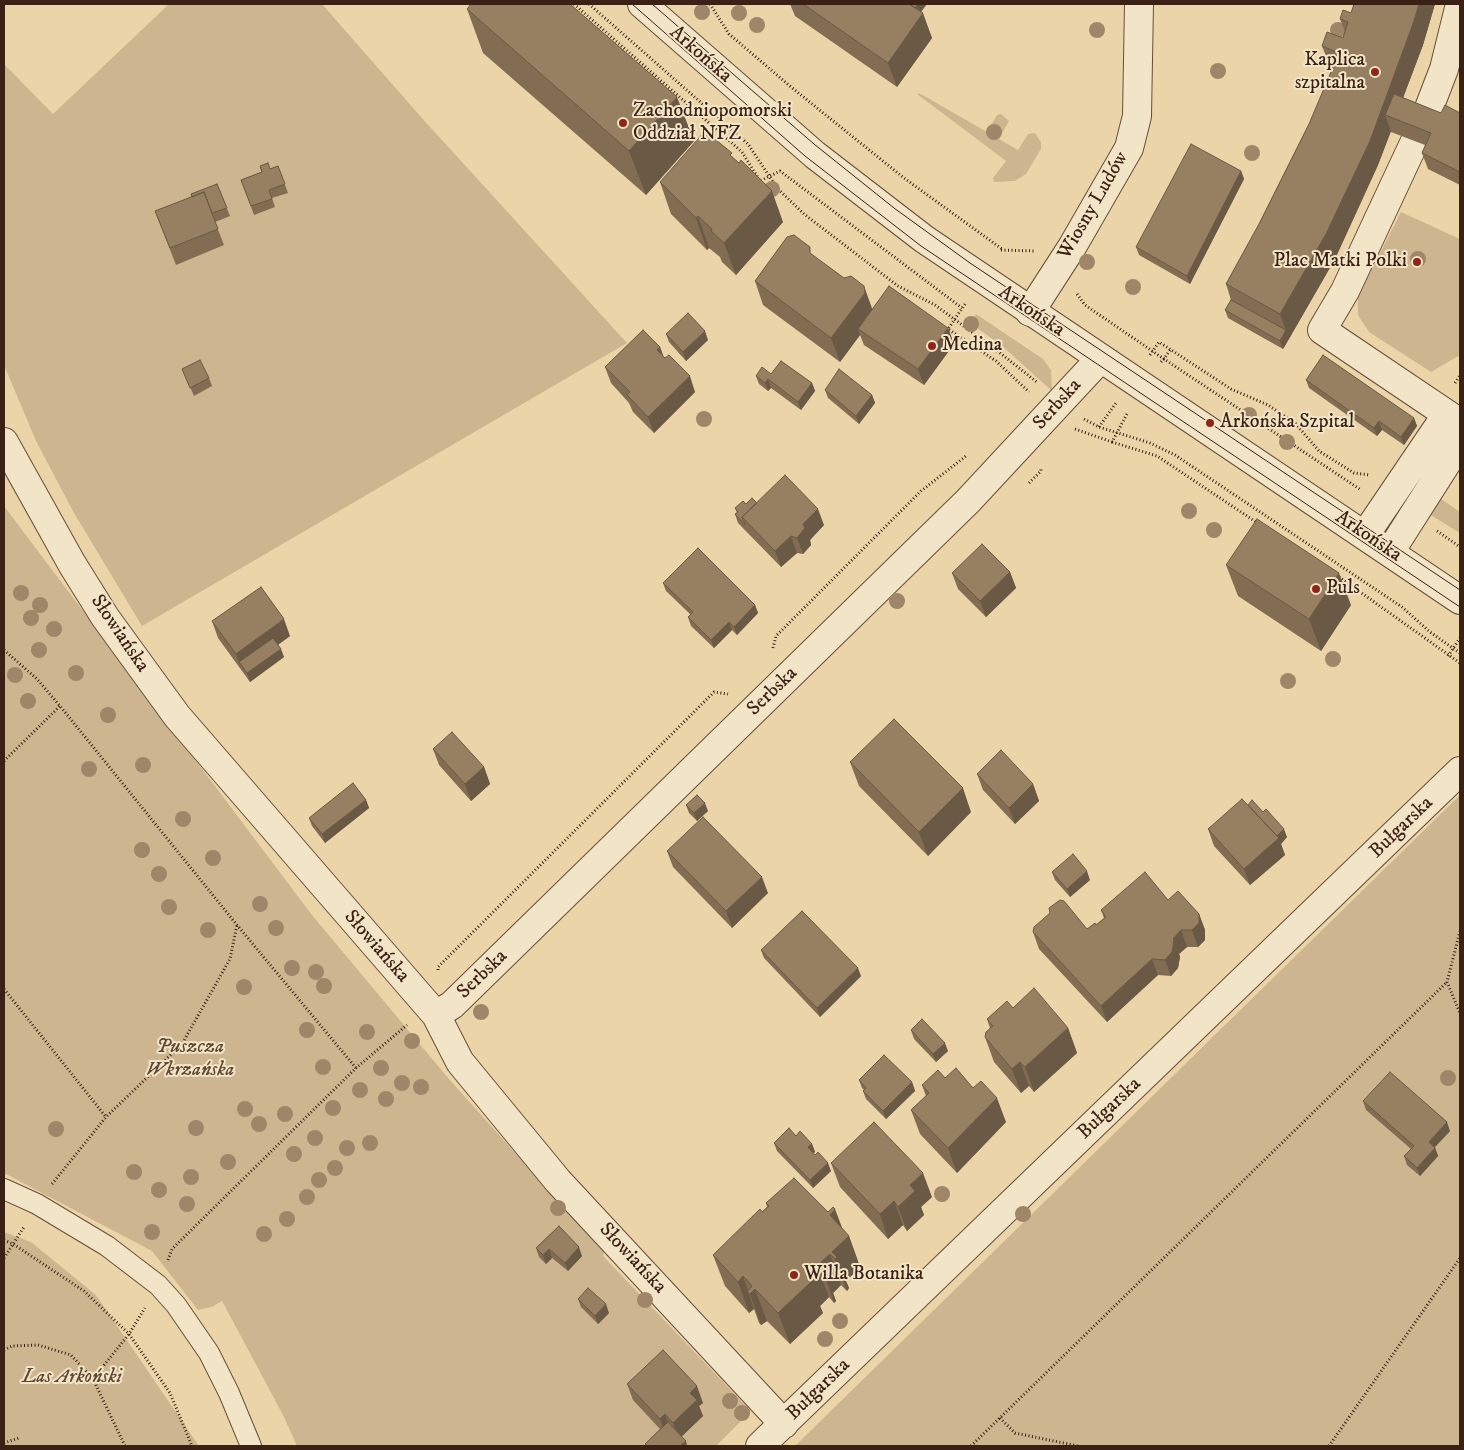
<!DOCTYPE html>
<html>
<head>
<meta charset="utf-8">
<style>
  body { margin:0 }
  #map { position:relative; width:1464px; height:1450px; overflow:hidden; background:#ebd5a8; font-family:"IM FELL DW Pica",serif }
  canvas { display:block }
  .frame { position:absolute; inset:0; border:5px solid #3b2115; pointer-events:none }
</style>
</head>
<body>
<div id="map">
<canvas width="1464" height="1450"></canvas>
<div class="frame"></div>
</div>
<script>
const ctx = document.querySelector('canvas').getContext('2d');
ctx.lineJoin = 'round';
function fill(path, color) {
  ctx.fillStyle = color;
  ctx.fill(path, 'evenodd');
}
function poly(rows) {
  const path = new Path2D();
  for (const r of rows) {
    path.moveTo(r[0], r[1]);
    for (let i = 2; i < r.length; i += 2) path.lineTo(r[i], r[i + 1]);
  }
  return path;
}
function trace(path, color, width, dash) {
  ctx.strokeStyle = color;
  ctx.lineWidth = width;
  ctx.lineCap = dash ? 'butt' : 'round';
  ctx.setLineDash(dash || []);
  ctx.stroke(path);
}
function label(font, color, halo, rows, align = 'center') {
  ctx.font = font + ' "IM FELL DW Pica",serif';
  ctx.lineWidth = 4;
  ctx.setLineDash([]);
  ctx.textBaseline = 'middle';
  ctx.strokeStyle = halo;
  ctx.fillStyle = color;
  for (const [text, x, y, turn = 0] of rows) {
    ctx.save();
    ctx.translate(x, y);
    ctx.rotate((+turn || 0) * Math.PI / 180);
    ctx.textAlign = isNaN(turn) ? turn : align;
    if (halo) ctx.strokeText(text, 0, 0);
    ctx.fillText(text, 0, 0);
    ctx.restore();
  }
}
fill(poly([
  [169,4,322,4,421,117,627,343,142,626,74,513,36,441,4,365,4,64,53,114],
  [919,93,987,132,997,115,1001,114,1009,121,999,139,1018,150,1028,134,1035,133,1041,142,1041,149,1026,174,1015,181,994,182,993,178,1006,161,917,94],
  [1401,212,1460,239,1460,355,1431,372,1369,332,1358,315,1358,296],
  [976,314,1043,359,1051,370,1052,391,1001,345,970,323],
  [1440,498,1460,512,1460,533,1429,514],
  [4,506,312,915,449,1079,604,1252,603,1256,751,1411,716,1446,297,1446,283,1415,222,1301,212,1307,198,1310,152,1251,4,1173],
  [1460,795,1460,1446,795,1446,796,1445],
  [4,1232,31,1242,96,1295,199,1446,4,1446]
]), '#cdb68f');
const pedestrian = poly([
  [4,1189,37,1204,107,1246,158,1285,176,1305,209,1353,229,1393,251,1446]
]);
const minor = poly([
  [1424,121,1444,69,1460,4],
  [1415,141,1345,291,1322,330,1460,423],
  [1030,312,1072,247,1129,148,1137,116,1139,4],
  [4,442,72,564,105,617,177,716,436,1015,460,1062,558,1181,784,1424],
  [1365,535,1447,414],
  [1390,552,1460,442],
  [436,1015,452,1005,968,501,1100,359],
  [760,1446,1460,771]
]);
const tertiary = poly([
  [642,4,815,155,924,239,1460,600]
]);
trace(pedestrian, '#674e3a', 22);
trace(minor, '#674e3a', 30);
trace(tertiary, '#674e3a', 30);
trace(poly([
  [574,4,742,152,760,181,780,171,962,308],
  [589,4,748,144,777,188,804,214,898,286,935,305,995,349,1038,383],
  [710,4,729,34,791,87,904,178,1002,249],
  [1001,250,1035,251],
  [1077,294,1085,305,1164,359,1170,350],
  [965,304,948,329,996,361,1029,392],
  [1150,355,1159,342,1231,389,1268,405,1295,423,1319,451,1354,473,1370,475],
  [1161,362,1164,359,1361,490],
  [1455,383,1460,375],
  [1084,419,1099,427,1150,443,1175,455,1402,607,1430,632,1460,653],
  [1099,427,1116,403],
  [1075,429,1112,442,1128,412],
  [1112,442,1157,456,1259,524],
  [1029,483,1041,471,1041,467],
  [1437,531,1460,547],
  [1339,577,1460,663],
  [773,648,776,636,921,491,966,456],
  [4,650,37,679,60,706,237,925,356,1068],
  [1448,656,1460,638],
  [4,761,60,706],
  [1460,931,1447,982,1460,1013],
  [438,970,438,967,714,692,728,694],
  [4,989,106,1117],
  [52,1184,106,1117,182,1044,230,959,237,925],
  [4,1240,13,1244,84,1291,129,1334,170,1393,192,1446],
  [4,1258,24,1227],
  [168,1260,172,1249,356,1068,407,1025],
  [4,1350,12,1346,38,1345,71,1355,93,1379,125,1446],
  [93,1379,129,1334,145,1308],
  [1000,1418,1015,1433,1078,1446],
  [4,1443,19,1438],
  [971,1446,1447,982],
  [1329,1446,1460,1258]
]), '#3b2115', 3, [1, 2.5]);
trace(pedestrian, '#f2e4c6', 20);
trace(minor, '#f2e4c6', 28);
trace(tertiary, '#f2e4c6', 28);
trace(poly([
  [632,4,805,156,921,246,1460,607],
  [652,4,814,144,894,208,970,263,1460,590]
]), '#3b2115', 1);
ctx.fillStyle = '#9f8668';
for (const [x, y] of [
  [702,12],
  [739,13],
  [757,25],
  [1097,30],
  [1338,30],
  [1218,71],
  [994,132],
  [1252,153],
  [772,189],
  [1418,259],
  [1087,262],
  [1133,287],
  [971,324],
  [1249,415],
  [704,419],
  [1287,442],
  [1189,511],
  [1214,530],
  [21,593],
  [897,601],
  [40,605],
  [31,618],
  [54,629],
  [39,650],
  [1333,659],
  [76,673],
  [15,675],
  [1288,681],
  [28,701],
  [108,715],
  [143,765],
  [89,769],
  [183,819],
  [142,850],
  [213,858],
  [159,874],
  [260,904],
  [169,907],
  [276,928],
  [208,930],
  [292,968],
  [316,972],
  [324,986],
  [244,987],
  [481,1012],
  [307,1030],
  [367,1032],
  [412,1041],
  [323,1067],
  [381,1068],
  [1448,1078],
  [402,1083],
  [421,1087],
  [360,1090],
  [386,1099],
  [333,1108],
  [245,1109],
  [285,1114],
  [259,1124],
  [196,1128],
  [56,1129],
  [315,1138],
  [370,1143],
  [347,1148],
  [294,1154],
  [228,1162],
  [335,1168],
  [134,1172],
  [191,1177],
  [319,1180],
  [159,1190],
  [942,1194],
  [307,1197],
  [187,1204],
  [558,1208],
  [1023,1214],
  [287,1219],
  [152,1232],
  [264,1234],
  [645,1300],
  [840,1321],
  [825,1339],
  [730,1401],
  [742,1413]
]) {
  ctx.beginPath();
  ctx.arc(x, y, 8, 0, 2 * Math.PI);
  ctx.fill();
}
fill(poly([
  [790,4,926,4,921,12,932,38,897,87,795,16],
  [1354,4,1435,4,1423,45,1403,98,1441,113,1460,113,1460,185,1428,169,1422,153,1425,145,1391,132,1391,131,1378,165,1335,259,1283,349,1228,318,1225,310,1231,300,1226,284,1259,224,1309,124,1332,71,1322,46,1343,38,1345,32,1340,19,1351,13],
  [467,9,694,141,646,195,483,53],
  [733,158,783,222,736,275,722,262,720,257,709,248,707,250,671,214,660,182],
  [278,166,288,193,272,198,275,207,254,215,241,180],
  [1241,171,1244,179,1190,284,1139,255,1136,247],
  [217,184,230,216,215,222,224,245,176,265,155,211,192,197],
  [813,255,872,309,948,328,954,344,924,385,864,345,860,335,840,362,763,305,755,281],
  [666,334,708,340,686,361,669,342],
  [660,347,663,356,695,392,654,433,633,412,629,403,611,383,605,367],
  [182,369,209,378,212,386,194,396],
  [771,374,812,383,815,391,801,410,771,388,768,391,759,384,756,376],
  [1306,380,1414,418,1417,426,1404,445,1382,430,1377,436,1309,388],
  [825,390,872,395,875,403,859,424,828,398],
  [757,503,824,525,810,540,811,545,803,554,797,553,781,567,738,523,735,514,737,513,735,508,746,504],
  [1226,565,1351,605,1321,651,1238,596],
  [1010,572,1016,588,986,617,958,589,952,573],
  [663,583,755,605,758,613,737,635,732,630,714,648,691,626,688,617,691,615,666,591],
  [212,621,290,636,278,645,284,657,250,682,218,638],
  [433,749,484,767,490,784,471,801,439,765],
  [850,762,971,812,928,856,859,786],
  [977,774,1033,784,1039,801,1015,824,983,790],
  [366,800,369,808,325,843,312,826,309,818],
  [686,805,708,811,697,821,689,813],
  [1248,805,1287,837,1281,844,1285,855,1250,885,1214,846,1208,829],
  [667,851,768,893,732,928,673,867],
  [1052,872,1090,880,1070,897,1055,880],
  [1168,900,1199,914,1205,930,1205,940,1198,947,1187,947,1179,954,1180,957,1178,968,1171,976,1158,975,1107,1022,1039,949,1033,932,1050,913,1087,929,1096,925,1104,918,1101,910],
  [761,950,861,976,820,1017,764,958],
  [1013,1008,1068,1028,1077,1053,1034,1092,1029,1086,1021,1093,994,1062,985,1037,990,1028,987,1019],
  [911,1030,948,1051,936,1062,914,1039],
  [945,1078,973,1088,1006,1122,957,1173,920,1134,911,1110,926,1096,922,1085],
  [859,1080,912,1082,915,1091,886,1119,866,1099,863,1091,864,1090,862,1088],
  [1363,1101,1450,1131,1435,1147,1438,1156,1420,1176,1407,1165,1404,1156,1411,1149,1366,1110],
  [796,1136,812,1144,815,1152,813,1153,831,1171,813,1188,777,1151,774,1143],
  [831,1163,932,1197,921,1207,924,1215,907,1231,903,1225,888,1239,840,1187],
  [766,1203,842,1228,849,1236,860,1267,846,1281,849,1288,847,1291,841,1285,833,1293,836,1301,834,1303,829,1297,820,1306,823,1313,790,1344,767,1321,761,1325,759,1323,754,1309,749,1313,725,1286,713,1255,762,1212,767,1207],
  [559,1226,582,1256,568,1271,552,1258,546,1264,539,1257,536,1248],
  [578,1299,609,1313,598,1324,581,1307],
  [627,1384,703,1403,699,1406,703,1416,681,1437,687,1446,646,1446,645,1444,660,1429,633,1400]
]), '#826d53');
fill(poly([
  [918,4,927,4,912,24,909,16],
  [1419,4,1435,4,1423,45,1395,119,1385,115,1391,131,1378,165,1335,259,1289,339,1280,314],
  [923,13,932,38,897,87,888,63],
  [677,97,694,141,646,195,629,151],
  [1241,171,1244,179,1190,284,1187,276],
  [772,191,783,222,736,275,724,243],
  [698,216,709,248,707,250,696,218],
  [864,286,873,311,858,329,860,335,840,362,831,338],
  [948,328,954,344,924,385,918,369],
  [1286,330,1289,339,1283,349,1280,341],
  [705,331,708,340,686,361,683,352],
  [660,347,666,363,657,350],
  [690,376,695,392,654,433,648,417],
  [768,379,771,388,768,391,765,383],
  [812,383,815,391,801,410,798,402],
  [872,395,875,403,859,424,856,416],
  [1414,418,1417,426,1404,445,1401,437],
  [1379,421,1382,430,1377,436,1374,428],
  [818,509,824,525,810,540,811,545,803,554,797,538,803,524],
  [791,536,797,553,781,567,775,551],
  [1010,572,1016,588,986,617,980,601],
  [1339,573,1351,605,1321,651,1309,619],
  [755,605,758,613,737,635,734,627],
  [284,619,290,636,244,669,239,662,236,654],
  [729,622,732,630,714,648,711,640],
  [281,649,284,657,250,682,247,673],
  [484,767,490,784,471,801,465,784],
  [1033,784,1039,801,1015,824,1009,808],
  [963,788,971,812,928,856,919,832],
  [366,800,369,808,325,843,322,834],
  [705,803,708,811,697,821,694,813],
  [1284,829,1287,837,1281,844,1285,855,1250,885,1244,869,1274,838],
  [1087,871,1090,880,1070,897,1067,889],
  [762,877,768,893,732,928,726,911],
  [1199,914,1205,930,1205,940,1198,947,1192,930],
  [1181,930,1187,947,1179,954,1180,957,1178,968,1171,976,1165,960,1173,939],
  [1152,959,1158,975,1107,1022,1101,1006],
  [858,968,861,976,820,1017,817,1008],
  [1068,1028,1077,1053,1034,1092,1025,1067],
  [945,1043,948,1051,936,1062,933,1054],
  [1020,1062,1029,1086,1021,1093,1012,1069],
  [912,1082,915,1091,886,1119,883,1111],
  [997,1098,1006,1122,957,1173,948,1148],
  [1447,1122,1450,1131,1432,1150,1429,1142],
  [812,1144,815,1152,811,1156,808,1147],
  [1435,1148,1438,1156,1420,1176,1417,1168],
  [828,1163,831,1171,813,1188,810,1180],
  [923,1173,932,1197,921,1207,924,1215,907,1231,898,1207,910,1185],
  [894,1201,903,1225,888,1239,880,1214],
  [835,1209,846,1238,849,1236,860,1267,846,1281,849,1288,847,1291,832,1252,830,1215],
  [579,1247,582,1256,568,1271,565,1263],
  [549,1249,552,1258,546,1264,543,1255],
  [830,1254,841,1285,833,1293,836,1301,834,1303,823,1271,819,1264],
  [817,1265,829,1297,820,1306,823,1313,790,1344,778,1313,806,1276],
  [743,1276,754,1309,749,1313,738,1282],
  [755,1289,767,1321,761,1325,750,1294],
  [606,1304,609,1313,598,1324,595,1316],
  [697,1386,703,1403,699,1406,703,1416,679,1439,673,1423,690,1393],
  [665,1414,671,1431,666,1435,660,1419],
  [686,1441,687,1446,680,1446]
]), '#6a5944');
const building = poly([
  [471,4,570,4,677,97,629,151,467,9,471,4],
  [803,4,909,4,923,13,888,63,803,4],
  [909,4,918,4,915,8,909,4],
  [1354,4,1419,4,1414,21,1370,141,1326,234,1280,314,1226,284,1259,224,1309,124,1339,53,1322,46,1327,32,1343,38,1348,22,1340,19,1343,10,1351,13,1354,4],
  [1394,94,1441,113,1445,105,1460,113,1460,172,1422,153,1431,133,1385,115,1394,94],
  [705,131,732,153,730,155,739,163,741,160,772,191,724,243,711,231,712,229,698,216,696,218,660,182,705,131],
  [1191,144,1241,171,1187,276,1136,247,1191,144],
  [268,163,270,169,278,166,285,184,269,190,272,199,251,206,241,180,262,172,260,166,268,163],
  [217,184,227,208,212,213,204,192,192,197,191,194,217,184],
  [204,192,218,229,170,248,155,211,204,192],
  [794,235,810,247,810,253,844,278,851,276,864,286,865,293,831,338,755,281,787,237,794,235],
  [889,286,948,328,918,369,858,329,889,286],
  [1231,300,1286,330,1280,341,1225,310,1231,300],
  [688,313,705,331,683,352,666,334,688,313],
  [643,330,660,347,657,350,665,358,669,355,690,376,648,417,627,395,630,392,605,367,643,330],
  [1323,355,1414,418,1401,437,1379,421,1374,428,1306,380,1323,355],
  [200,360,209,378,190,388,182,369,200,360],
  [781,361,812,383,798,402,768,379,765,383,756,376,762,367,771,374,781,361],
  [839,369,872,395,856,416,825,390,839,369],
  [785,475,818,509,803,524,805,528,797,538,791,536,775,551,742,517,785,475],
  [752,498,757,503,742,517,745,525,735,514,738,512,735,508,743,501,746,504,752,498],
  [1257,519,1339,573,1309,619,1226,565,1257,519],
  [982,544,1010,572,980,601,952,573,982,544],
  [698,548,755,605,734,627,729,622,711,640,688,617,693,612,663,583,698,548],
  [261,587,284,619,236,654,212,621,261,587],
  [273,638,281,649,247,673,239,662,273,638],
  [894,719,963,788,919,832,850,762,894,719],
  [452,732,484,767,465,784,433,749,452,732],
  [1001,750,1033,784,1009,808,977,774,1001,750],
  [353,783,366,800,322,834,309,818,353,783],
  [697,795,705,803,694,813,686,805,697,795],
  [1242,799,1279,838,1244,869,1208,829,1242,799],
  [1252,800,1263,812,1266,809,1284,829,1277,836,1248,805,1252,800],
  [703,817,762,877,726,911,667,851,703,817],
  [1073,854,1087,871,1067,889,1052,872,1073,854],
  [1145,872,1168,900,1178,891,1199,914,1199,923,1192,930,1181,930,1173,939,1174,940,1172,952,1165,960,1152,959,1101,1006,1033,932,1034,927,1050,913,1049,908,1060,900,1064,901,1087,929,1095,923,1096,925,1106,917,1101,910,1145,872],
  [802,911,858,968,817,1008,761,950,802,911],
  [1034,988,1068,1028,1025,1067,1020,1062,1012,1069,985,1037,986,1032,993,1026,987,1019,1007,1001,1013,1008,1034,988],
  [922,1019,945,1043,933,1054,911,1030,922,1019],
  [884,1055,912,1082,883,1111,863,1091,866,1088,859,1080,884,1055],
  [956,1068,973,1088,981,1081,997,1098,948,1148,911,1110,929,1093,922,1085,938,1070,945,1078,956,1068],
  [1390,1072,1447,1122,1429,1142,1435,1148,1417,1168,1404,1156,1414,1146,1363,1101,1390,1072],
  [874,1122,923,1173,910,1185,915,1191,898,1207,894,1201,880,1214,831,1163,874,1122],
  [789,1128,796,1136,800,1131,812,1144,808,1147,815,1155,818,1152,828,1163,810,1180,774,1143,789,1128],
  [794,1178,828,1212,833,1207,835,1209,830,1215,849,1236,832,1252,837,1257,835,1259,830,1254,819,1264,824,1269,823,1271,817,1265,806,1276,811,1282,778,1313,755,1289,750,1294,747,1292,752,1286,743,1276,738,1282,713,1255,760,1209,762,1212,769,1206,766,1203,794,1178],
  [559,1226,579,1247,565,1263,549,1249,543,1255,536,1248,559,1226],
  [588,1288,606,1304,595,1316,578,1299,588,1288],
  [663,1350,697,1386,690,1393,697,1400,673,1423,665,1414,660,1419,627,1384,663,1350],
  [668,1422,686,1441,680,1446,648,1446,645,1444,668,1422]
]);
fill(building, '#977f61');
trace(building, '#6a5944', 1);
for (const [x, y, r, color] of [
  [1375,72,5,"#8f2418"],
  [623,123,5,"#8f2418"],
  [1417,262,5,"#8f2418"],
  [932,346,5,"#8f2418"],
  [1210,423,5,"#8f2418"],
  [1316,589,5,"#8f2418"],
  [794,1275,5,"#8f2418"]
]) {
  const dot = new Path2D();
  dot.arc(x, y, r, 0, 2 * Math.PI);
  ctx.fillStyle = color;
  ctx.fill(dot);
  trace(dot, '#f2e4c6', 2);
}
label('20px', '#3b2115', '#f2e4c6', [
  ["Arkońska",700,55,41],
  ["Wiosny Ludów",1094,206,-60],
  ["Arkońska",1031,312,34],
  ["Serbska",1058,405,-48],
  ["Arkońska",1368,537,34],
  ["Słowiańska",119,634,56],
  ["Serbska",773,692,-44],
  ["Bułgarska",1402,828,-44],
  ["Słowiańska",376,947,49],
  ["Serbska",483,975,-44],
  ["Bułgarska",1110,1109,-44],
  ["Słowiańska",632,1259,47],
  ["Bułgarska",819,1390,-44]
]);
label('20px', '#3b2115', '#f2e4c6', [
  ["Kaplica",1365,61,"right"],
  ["szpitalna",1365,84,"right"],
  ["Zachodniopomorski",633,112],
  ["Oddział NFZ",633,135],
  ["Plac Matki Polki",1407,262,"right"],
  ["Medina",942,346],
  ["Arkońska Szpital",1220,423],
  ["Puls",1326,589],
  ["Willa Botanika",804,1275]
], 'left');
label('italic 20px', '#604634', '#f2e4c6', [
  ["Puszcza",190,1048],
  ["Wkrzańska",190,1071],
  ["Las Arkoński",72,1378]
]);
</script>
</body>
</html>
